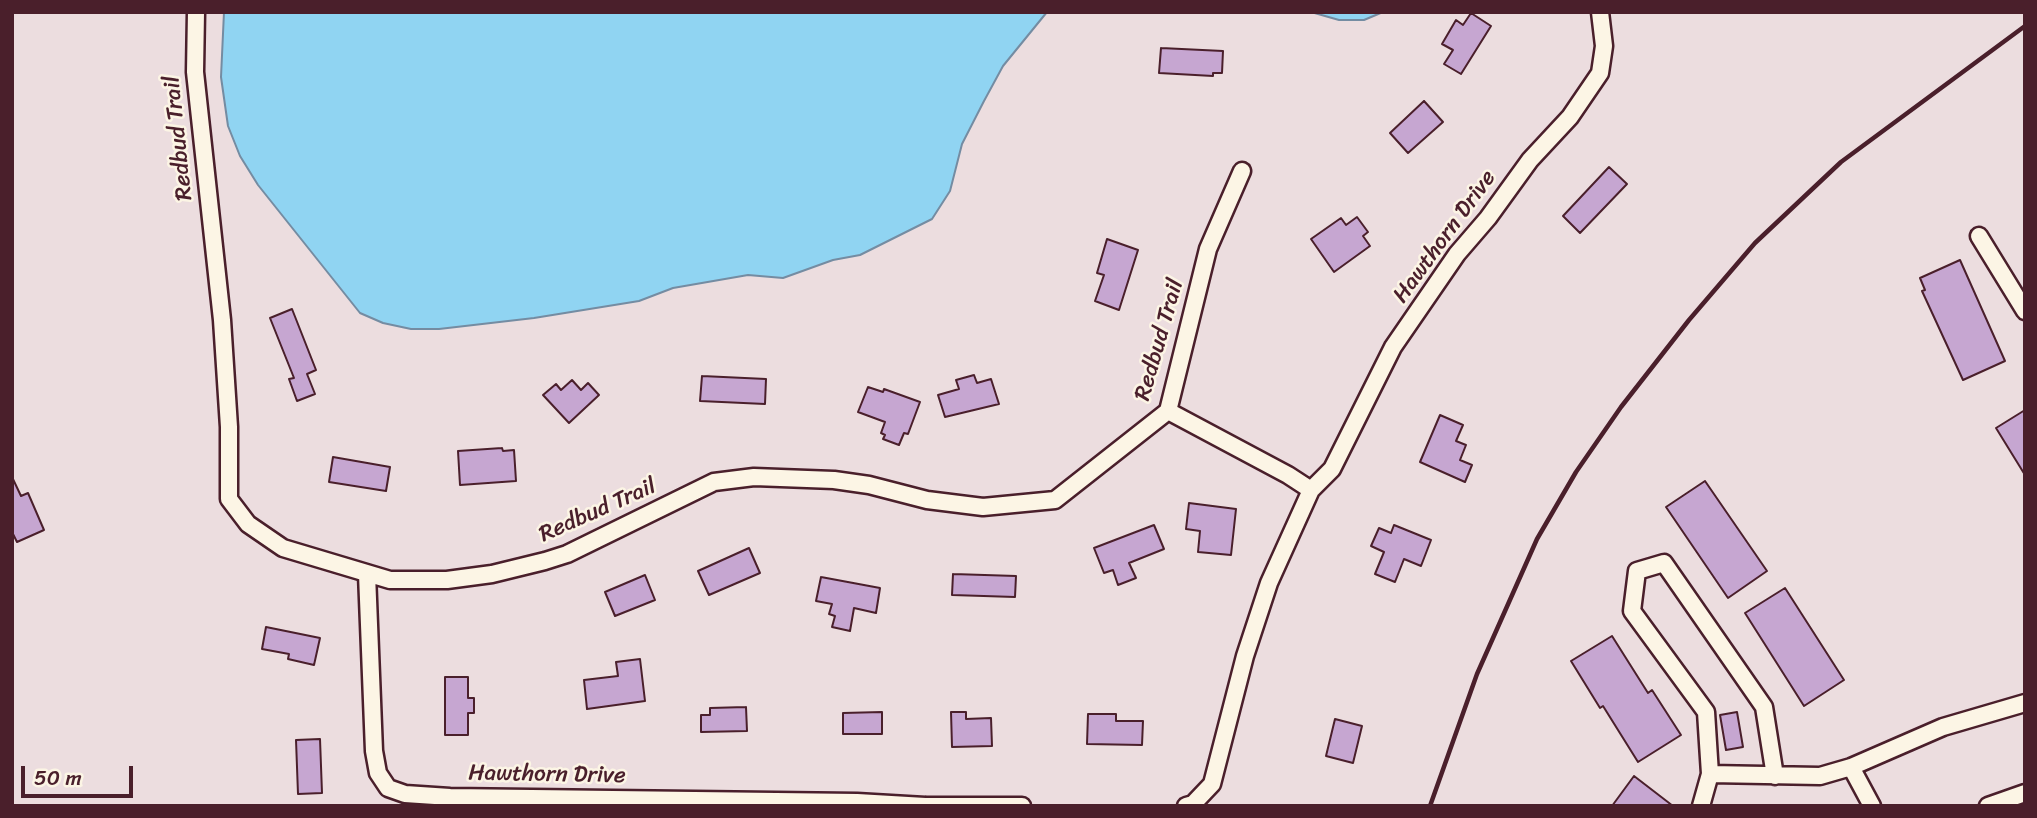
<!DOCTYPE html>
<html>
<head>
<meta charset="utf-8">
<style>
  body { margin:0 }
  #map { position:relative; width:2037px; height:818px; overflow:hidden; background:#ecdddf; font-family:Sriracha,sans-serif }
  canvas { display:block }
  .frame { position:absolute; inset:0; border:14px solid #4a1f2b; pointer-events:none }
  .scale { position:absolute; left:21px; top:766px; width:112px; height:32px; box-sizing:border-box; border:4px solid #4a1f2b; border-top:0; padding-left:9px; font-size:21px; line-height:24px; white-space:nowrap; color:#4a1f2b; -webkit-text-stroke:5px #fcf5e5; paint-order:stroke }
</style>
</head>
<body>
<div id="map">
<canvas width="2037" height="818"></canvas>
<div class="frame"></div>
<div class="scale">50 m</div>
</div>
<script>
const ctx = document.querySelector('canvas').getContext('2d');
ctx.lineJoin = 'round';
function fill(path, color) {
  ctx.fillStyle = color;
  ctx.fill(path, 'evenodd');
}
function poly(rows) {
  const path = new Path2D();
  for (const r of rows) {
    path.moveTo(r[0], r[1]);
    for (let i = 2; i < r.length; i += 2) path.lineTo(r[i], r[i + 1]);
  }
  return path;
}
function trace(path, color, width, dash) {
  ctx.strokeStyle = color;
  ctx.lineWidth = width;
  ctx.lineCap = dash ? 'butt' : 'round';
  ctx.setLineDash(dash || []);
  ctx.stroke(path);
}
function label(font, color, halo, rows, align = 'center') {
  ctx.font = font + ' Sriracha,sans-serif';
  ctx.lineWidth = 5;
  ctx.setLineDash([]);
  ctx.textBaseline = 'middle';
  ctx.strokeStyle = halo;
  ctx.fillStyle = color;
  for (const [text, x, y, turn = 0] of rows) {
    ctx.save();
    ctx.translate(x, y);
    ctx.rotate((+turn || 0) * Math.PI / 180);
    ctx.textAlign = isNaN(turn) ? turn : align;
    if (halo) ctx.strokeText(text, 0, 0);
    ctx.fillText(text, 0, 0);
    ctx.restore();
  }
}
const water = poly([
  [224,12,1047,12,1003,66,984,101,962,144,950,191,932,219,860,255,833,260,783,278,748,275,673,288,639,301,534,318,439,329,411,329,383,323,360,313,258,185,240,156,228,126,221,77,224,12],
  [1311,12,1383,12,1364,20,1339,20,1311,12]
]);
fill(water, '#90d4f2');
trace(water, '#748ca2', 2);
const building = poly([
  [1471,13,1491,26,1461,74,1444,64,1453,50,1442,44,1456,20,1463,25,1471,13],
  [1161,48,1223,51,1222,73,1213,73,1213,76,1159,73,1161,48],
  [1424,101,1443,122,1408,153,1390,133,1424,101],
  [1609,167,1627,184,1580,233,1563,216,1609,167],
  [1357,217,1368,232,1363,236,1370,246,1334,272,1311,239,1341,218,1346,225,1357,217],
  [1107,239,1138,250,1119,310,1095,301,1104,275,1097,273,1107,239],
  [1960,260,2005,361,1963,380,1922,291,1925,290,1920,278,1960,260],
  [292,309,316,370,307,374,315,394,297,401,289,379,294,378,270,318,292,309],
  [974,375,977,383,991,379,999,404,945,417,938,395,959,389,956,380,974,375],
  [702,376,766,379,765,404,700,401,702,376],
  [572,380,581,390,588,383,599,395,569,423,543,395,556,384,561,390,572,380],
  [868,387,883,392,884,389,920,402,908,434,904,433,899,445,883,439,885,435,881,433,885,422,858,412,868,387],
  [2025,410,2025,475,1996,428,2025,410],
  [1440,415,1463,425,1456,441,1466,445,1460,460,1472,465,1465,482,1420,462,1440,415],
  [502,448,503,451,514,450,516,481,460,485,458,451,502,448],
  [333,457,390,467,386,491,329,482,333,457],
  [12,477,21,496,28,493,44,530,17,542,12,532,12,477],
  [1705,481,1767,571,1728,598,1666,507,1705,481],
  [1189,503,1236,509,1231,555,1198,552,1200,531,1186,529,1189,503],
  [1154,525,1164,549,1129,563,1136,578,1118,585,1113,570,1104,573,1094,548,1154,525],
  [1394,525,1431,540,1421,566,1404,559,1395,582,1375,574,1384,552,1371,546,1379,528,1391,533,1394,525],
  [749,548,760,573,709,595,698,571,749,548],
  [953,574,1016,576,1015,597,952,595,953,574],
  [645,575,655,600,615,616,605,592,645,575],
  [821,577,880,588,876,613,854,608,850,631,832,627,835,616,829,614,832,604,816,601,821,577],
  [1785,588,1844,680,1804,706,1745,613,1785,588],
  [266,627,320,638,314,665,288,659,289,654,262,649,266,627],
  [1612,636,1648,693,1652,690,1681,735,1638,762,1603,706,1600,708,1571,661,1612,636],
  [640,659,645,701,587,709,584,680,618,676,616,662,640,659],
  [445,677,468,677,468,698,474,698,474,713,468,713,468,735,445,735,445,677],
  [746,707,747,731,701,732,701,715,710,715,710,708,746,707],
  [882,712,882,734,843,734,843,713,882,712],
  [951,712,966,712,966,719,991,718,992,746,952,747,951,712],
  [1737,712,1743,747,1726,750,1720,715,1737,712],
  [1088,714,1116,714,1116,721,1143,721,1142,745,1087,744,1088,714],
  [1335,719,1362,726,1353,763,1326,756,1335,719],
  [320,739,322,793,298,794,296,740,320,739],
  [1634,776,1673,806,1612,806,1634,776]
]);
fill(building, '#c6a6d1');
trace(building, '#4a1f2b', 2);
const street = poly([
  [196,12,195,72,222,320,229,427,229,499,248,524,283,548,390,580,447,580,492,574,545,561,567,554,714,482,754,477,834,480,869,485,927,500,983,507,1055,500,1168,411,1208,249,1242,171],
  [1979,236,2025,311],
  [1168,411,1288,475,1311,490],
  [367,574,374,751,378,773,388,788,405,794,450,797,857,802,925,806],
  [1851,767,1872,806],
  [1710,774,1820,776,1851,767,1943,727,2025,703],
  [926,806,1022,806],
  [1186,806,1193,804,1212,784,1245,656,1269,583,1311,490,1332,469,1393,347,1457,254,1488,218,1530,160,1570,117,1600,73,1604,46,1600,12],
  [1701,806,1710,774,1706,712,1632,611,1637,571,1664,563,1764,707,1775,776],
  [1988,806,2025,793]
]);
trace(street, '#4a1f2b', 21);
trace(street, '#fcf5e5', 16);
trace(poly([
  [1430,806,1477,674,1537,539,1576,472,1621,407,1689,320,1755,243,1841,162,2025,26]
]), '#4a1f2b', 4.5);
label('23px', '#4a1f2b', '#fcf5e5', [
  ["Redbud Trail",179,138,-96],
  ["Hawthorn Drive",1445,237,-54],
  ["Redbud Trail",1160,340,-74],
  ["Redbud Trail",598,511,-24],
  ["Hawthorn Drive",547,775,1]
]);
</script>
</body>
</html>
